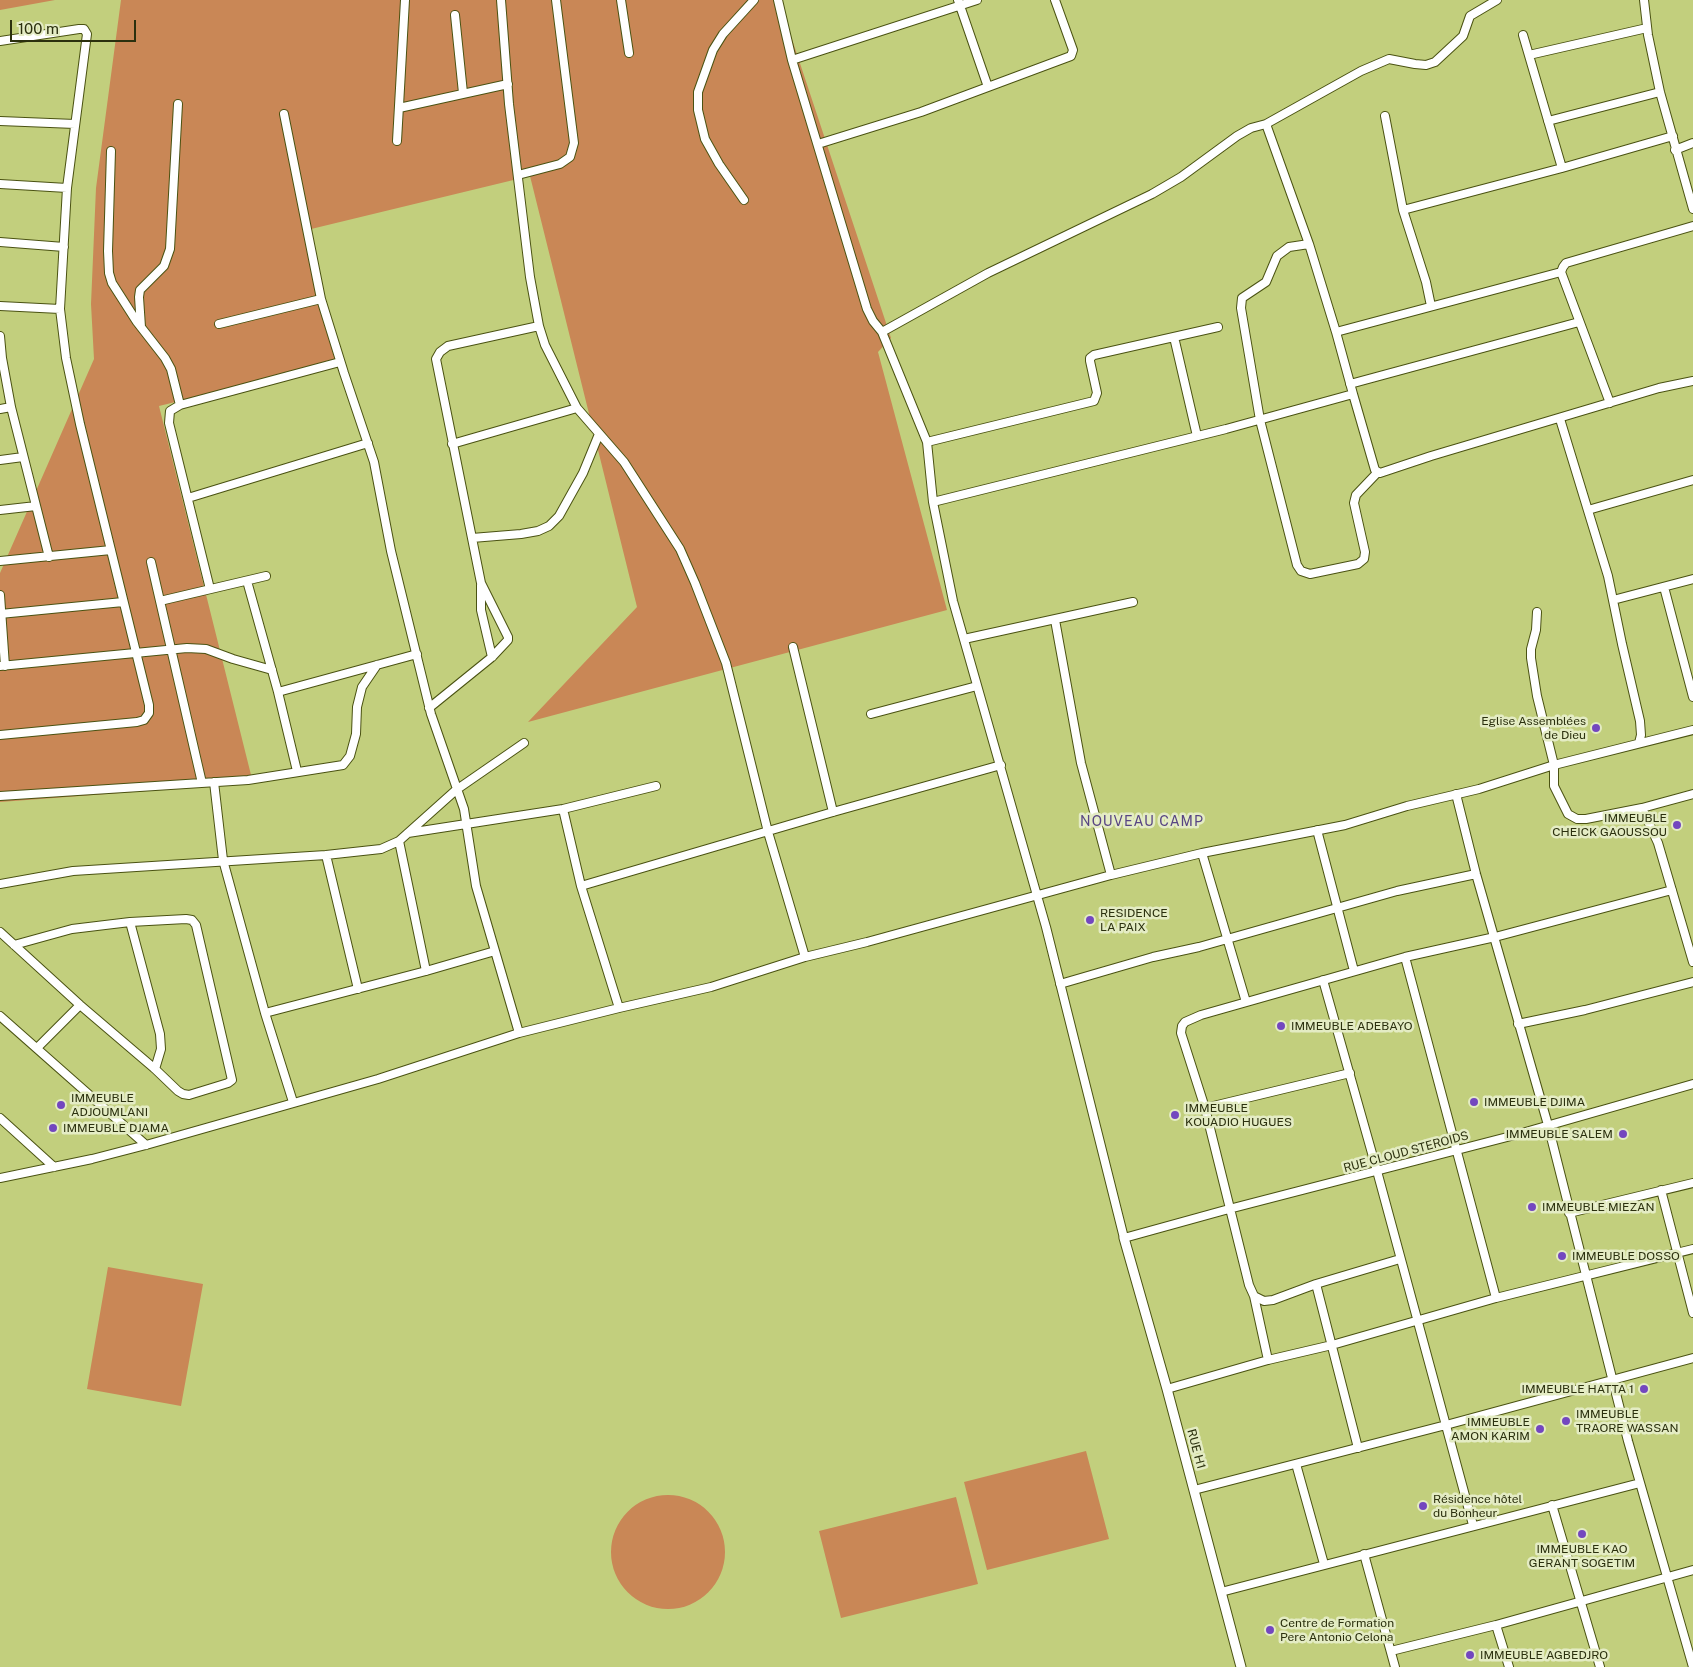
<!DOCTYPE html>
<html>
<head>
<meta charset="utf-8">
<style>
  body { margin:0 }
  #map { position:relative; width:1693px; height:1667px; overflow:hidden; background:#c2cf7d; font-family:"Public Sans",sans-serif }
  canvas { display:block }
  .scale { position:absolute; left:10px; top:20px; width:126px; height:22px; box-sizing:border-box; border:2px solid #2b300e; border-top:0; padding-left:6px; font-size:15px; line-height:18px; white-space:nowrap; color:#2b300e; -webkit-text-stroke:4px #e4ecc4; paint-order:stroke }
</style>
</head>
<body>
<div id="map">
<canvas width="1693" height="1667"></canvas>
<div class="scale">100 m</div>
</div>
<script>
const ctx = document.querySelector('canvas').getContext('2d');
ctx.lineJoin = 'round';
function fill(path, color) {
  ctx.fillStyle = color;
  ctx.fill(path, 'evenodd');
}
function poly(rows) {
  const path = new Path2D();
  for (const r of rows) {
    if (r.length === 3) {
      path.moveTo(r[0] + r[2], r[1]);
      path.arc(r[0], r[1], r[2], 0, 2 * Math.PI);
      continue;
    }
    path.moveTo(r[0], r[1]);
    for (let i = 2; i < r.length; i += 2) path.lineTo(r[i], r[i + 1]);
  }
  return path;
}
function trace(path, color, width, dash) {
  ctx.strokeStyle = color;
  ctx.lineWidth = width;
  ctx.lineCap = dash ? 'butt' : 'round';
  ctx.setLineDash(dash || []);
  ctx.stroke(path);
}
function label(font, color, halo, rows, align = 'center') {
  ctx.font = font + ' "Public Sans",sans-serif';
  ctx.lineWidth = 5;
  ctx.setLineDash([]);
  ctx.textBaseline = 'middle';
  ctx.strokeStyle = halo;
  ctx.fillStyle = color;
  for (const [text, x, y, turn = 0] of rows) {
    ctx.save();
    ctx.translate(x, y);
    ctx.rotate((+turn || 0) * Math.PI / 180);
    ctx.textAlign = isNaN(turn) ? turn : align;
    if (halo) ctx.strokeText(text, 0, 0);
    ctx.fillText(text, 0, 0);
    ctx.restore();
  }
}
fill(poly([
  [0,0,55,0,0,10],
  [121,0,779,0,891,338,878,352,947,610,528,722,637,607,530,176,307,230,339,362,159,406,253,783,0,802,0,573,94,359,91,304,96,188],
  [108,1267,203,1284,181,1406,87,1389],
  [1086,1451,1109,1539,987,1570,964,1482],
  [668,1552,57],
  [956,1497,978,1584,841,1618,819,1531]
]), '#c98756');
const minor = poly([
  [501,0,509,104,530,277,539,326,545,345,577,408,624,462,680,549,695,583,726,663,768,832,805,957],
  [621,0,629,53],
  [778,0,792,60,867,309,873,321,882,332,927,442,933,502,953,601,1046,927,1124,1238,1229,1209,1515,1135,1693,1084],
  [958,0,988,87],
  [1644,0,1648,35,1660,92,1693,209],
  [455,15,463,93],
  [1523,35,1562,168],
  [0,41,79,29,84,29,87,34,67,188,60,309,66,358,80,424,149,705,149,713,144,720,137,722,0,735],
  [1529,55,1647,28],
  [792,60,977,0],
  [399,108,508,84],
  [284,114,321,299,344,373,374,462,391,551,431,714,464,809,476,886,519,1033],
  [1385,116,1403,210,1426,282,1431,306],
  [0,121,75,124],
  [1548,121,1660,92],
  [397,141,405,0],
  [818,144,921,112,1071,56,1073,50,1055,0],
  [1675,150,1693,143],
  [111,151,108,251,109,273,112,283,137,322,165,358,171,369,180,405],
  [518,175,560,164,570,157,574,143,556,0],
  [0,184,67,188],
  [744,200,719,164,705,139,698,110,698,92,713,50,723,34,754,0],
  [1403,210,1562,168,1673,136],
  [0,242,64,247],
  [1309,244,1289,247,1277,256,1266,282,1242,298,1241,308,1260,420,1297,565,1301,571,1310,574,1358,564,1364,559,1365,552,1354,503,1356,495,1377,473],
  [0,306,60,309],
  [219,324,321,299],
  [141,327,139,297,140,290,164,266,170,249,178,104],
  [882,332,988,273,1152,194,1181,177,1237,136,1251,128,1266,124,1361,71,1389,59,1415,64,1426,65,1435,62,1463,36,1470,16,1497,0],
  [1336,332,1561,272],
  [0,336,2,358,11,407,49,557],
  [1174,337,1197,436],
  [1350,384,1579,322],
  [1353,394,1375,470,1380,473,1431,456,1659,388,1693,381],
  [1610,403,1561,272,1563,267,1566,263,1693,226],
  [0,409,11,407],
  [1560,419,1608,576,1622,644,1640,721,1641,735,1639,743],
  [927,442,1094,401,1097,393,1090,361,1090,358,1094,355,1218,327],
  [452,444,577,408],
  [0,460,23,457],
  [188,498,368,443],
  [933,502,1226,429,1353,394,1336,332,1309,244,1266,124],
  [0,510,36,506],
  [1588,510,1693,480],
  [472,538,521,534,538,531,549,526,559,516,583,473,599,434],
  [0,561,111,550],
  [151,562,202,783],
  [247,581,278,692,297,771],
  [481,585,481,610,492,657],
  [1664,587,1693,697],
  [210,589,169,423,170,411,180,405,340,362],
  [0,595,5,666],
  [1613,600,1693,579],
  [160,601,266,576],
  [1537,612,1536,630,1531,649,1531,658,1537,696,1554,765,1554,786,1568,814,1577,819,1586,819,1642,808,1658,843,1693,962],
  [0,614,123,602],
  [1055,620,1081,763,1111,875],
  [964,639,1133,602],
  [793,647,833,812],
  [0,666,187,648,206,649,233,659,272,670],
  [278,692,417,654],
  [429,708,492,657,508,640,508,637,481,583,436,359,440,352,448,346,539,326],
  [871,714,977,686],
  [214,782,223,860,265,1013,293,1102],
  [1456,794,1476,874,1548,1125,1628,1441,1693,1667],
  [0,796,248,780,343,765,350,756,356,734,357,707,362,687,377,665],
  [1642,808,1693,794],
  [563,809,581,886,619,1008],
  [1317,830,1354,971],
  [408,833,563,809,656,786],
  [399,841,426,971],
  [326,855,358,989],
  [0,884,73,871,326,855,381,849,399,841,456,790,524,743],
  [581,886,833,812,1001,765],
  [130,922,160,1034,161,1049,155,1069],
  [0,932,80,1005,155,1069,178,1091,183,1094,189,1095,228,1083,232,1080,196,925,192,920,186,919,130,922,72,929,14,945],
  [1405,957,1496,1298],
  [1323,980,1377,1171,1473,1525],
  [1060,984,1153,957,1199,947,1397,891,1476,874],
  [1246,1002,1202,853,1345,825,1407,806,1479,789,1554,765,1693,730],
  [265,1013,426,971,495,951],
  [0,1016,146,1145],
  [1518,1024,1585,1010,1693,982],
  [37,1048,80,1005],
  [1205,1108,1350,1073],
  [0,1118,54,1167],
  [0,1178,92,1159,146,1145,378,1079,519,1033,619,1008,711,987,805,957,867,942,1111,875,1202,853],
  [1661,1190,1693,1313],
  [1569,1213,1693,1183],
  [1400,1259,1316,1284,1273,1300,1264,1301,1254,1296,1249,1285,1205,1108,1181,1033,1182,1026,1185,1022,1201,1015,1405,957,1495,937,1672,890],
  [1316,1284,1358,1448],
  [1254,1296,1268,1360],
  [1167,1389,1268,1360,1332,1345,1496,1298,1693,1249],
  [1296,1464,1324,1564],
  [1194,1490,1446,1425,1693,1358],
  [1552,1505,1600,1667],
  [1364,1554,1395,1667],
  [1221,1592,1640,1483],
  [1496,1625,1509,1667],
  [1391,1651,1496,1625,1693,1570]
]);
const tertiary = poly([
  [1124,1238,1167,1389,1241,1667]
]);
trace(minor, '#4a5212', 10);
trace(tertiary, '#4a5212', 11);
trace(minor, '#fff', 8);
trace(tertiary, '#fff', 9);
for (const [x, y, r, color] of [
  [1596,728,5,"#7347bf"],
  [1677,825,5,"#7347bf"],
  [1090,920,5,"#7347bf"],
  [1281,1026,5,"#7347bf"],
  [1474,1102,5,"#7347bf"],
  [61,1105,5,"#7347bf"],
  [1175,1115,5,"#7347bf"],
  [53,1128,5,"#7347bf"],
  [1623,1134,5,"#7347bf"],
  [1532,1207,5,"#7347bf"],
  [1562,1256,5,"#7347bf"],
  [1644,1389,5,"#7347bf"],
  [1566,1421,5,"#7347bf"],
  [1540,1429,5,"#7347bf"],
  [1423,1506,5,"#7347bf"],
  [1582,1534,5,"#7347bf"],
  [1270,1630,5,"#7347bf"],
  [1470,1655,5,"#7347bf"]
]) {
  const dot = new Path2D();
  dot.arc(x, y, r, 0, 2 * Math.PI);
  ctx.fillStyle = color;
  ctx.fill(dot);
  trace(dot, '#e4ecc4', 2);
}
label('12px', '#2b300e', '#e4ecc4', [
  ["Eglise Assemblées",1586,721,"right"],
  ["de Dieu",1586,735,"right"],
  ["IMMEUBLE",1667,818,"right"],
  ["CHEICK GAOUSSOU",1667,832,"right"],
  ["RESIDENCE",1100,913],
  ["LA PAIX",1100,927],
  ["IMMEUBLE ADEBAYO",1291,1026],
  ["IMMEUBLE",71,1098],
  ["ADJOUMLANI",71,1112],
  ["IMMEUBLE DJIMA",1484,1102],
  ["IMMEUBLE",1185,1108],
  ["KOUADIO HUGUES",1185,1122],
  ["IMMEUBLE DJAMA",63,1128],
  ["IMMEUBLE SALEM",1613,1134,"right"],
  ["IMMEUBLE MIEZAN",1542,1207],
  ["IMMEUBLE DOSSO",1572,1256],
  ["IMMEUBLE HATTA 1",1634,1389,"right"],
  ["IMMEUBLE",1576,1414],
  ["TRAORE WASSAN",1576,1428],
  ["IMMEUBLE",1530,1422,"right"],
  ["AMON KARIM",1530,1436,"right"],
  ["Résidence hôtel",1433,1499],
  ["du Bonheur",1433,1513],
  ["IMMEUBLE KAO",1582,1549,"center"],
  ["GERANT SOGETIM",1582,1563,"center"],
  ["Centre de Formation",1280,1623],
  ["Pere Antonio Celona",1280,1637],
  ["IMMEUBLE AGBEDJRO",1480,1655]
], 'left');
label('12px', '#2b300e', '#e4ecc4', [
  ["RUE CLOUD STEROIDS",1406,1152,-15],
  ["RUE H1",1196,1449,75]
]);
ctx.letterSpacing = '1px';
label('14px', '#584583', '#e4ecc4', [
  ["NOUVEAU CAMP",1142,822]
]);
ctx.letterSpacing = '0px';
</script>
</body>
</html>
